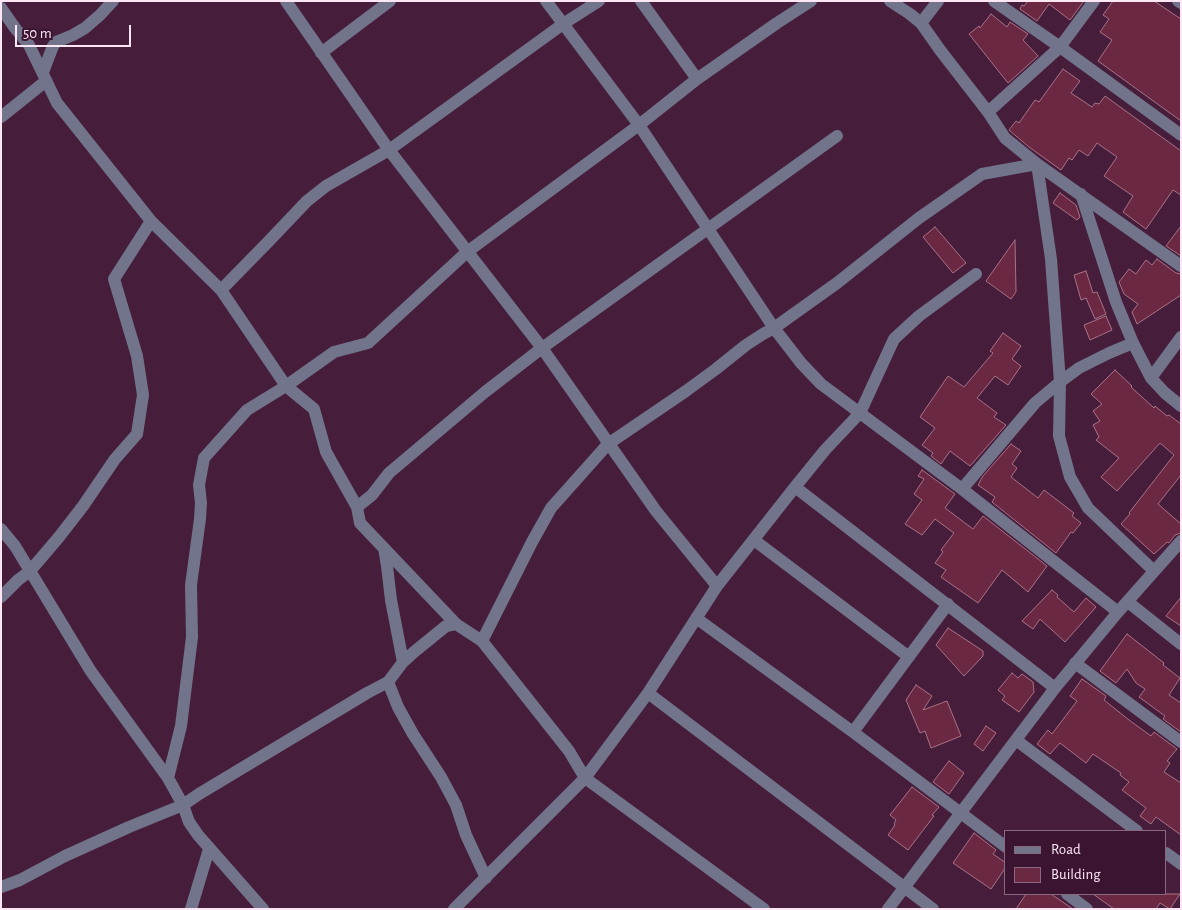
<!DOCTYPE html>
<html>
<head>
<meta charset="utf-8">
<style>
  body { margin:0 }
  #map { position:relative; width:1182px; height:910px; overflow:hidden; background:#461e3c; font-family:"Alegreya Sans",sans-serif }
  canvas { display:block }
  .frame { position:absolute; inset:0; border:2px solid #fde7f5; pointer-events:none }
  .legend { position:absolute; left:1004px; top:830px; width:162px; height:65px; box-sizing:border-box; background:#3b1432; border:1px solid #896880; margin:0; padding:6px 9px; list-style:none; font-size:15px; color:#fde7f5 }
  .legend li { display:flex; align-items:center; gap:10px; height:25px }
  .legend b { width:25px; border:1px solid #896880 }
  .scale { position:absolute; left:15px; top:25px; width:116px; height:22px; box-sizing:border-box; border:2px solid #fde7f5; border-top:0; padding-left:6px; font-size:15px; line-height:18px; white-space:nowrap; color:#fde7f5; -webkit-text-stroke:4px #3b1432; paint-order:stroke }
</style>
</head>
<body>
<div id="map">
<canvas width="1182" height="910"></canvas>
<div class="frame"></div>
<ul class="legend">
<li><b style="height:6px;background:#71748a"></b>Road</li>
<li><b style="height:14px;background:#6a2843"></b>Building</li>
</ul>
<div class="scale">50 m</div>
</div>
<script>
const ctx = document.querySelector('canvas').getContext('2d');
ctx.lineJoin = 'round';
function fill(path, color) {
  ctx.fillStyle = color;
  ctx.fill(path, 'evenodd');
}
function poly(rows) {
  const path = new Path2D();
  for (const r of rows) {
    path.moveTo(r[0], r[1]);
    for (let i = 2; i < r.length; i += 2) path.lineTo(r[i], r[i + 1]);
  }
  return path;
}
function trace(path, color, width, dash) {
  ctx.strokeStyle = color;
  ctx.lineWidth = width;
  ctx.lineCap = dash ? 'butt' : 'round';
  ctx.setLineDash(dash || []);
  ctx.stroke(path);
}
const building = poly([
  [1028,1,1084,1,1070,20,1049,4,1037,21,1020,9,1022,5,1024,6,1028,1],
  [1113,1,1154,1,1181,19,1181,121,1098,61,1112,40,1100,32,1109,19,1103,15,1113,1],
  [991,14,1007,27,1010,22,1028,34,1023,40,1038,56,1008,83,969,34,979,26,980,28,991,14],
  [1063,69,1080,81,1071,93,1092,107,1095,103,1099,104,1105,96,1181,151,1181,195,1173,190,1146,229,1123,212,1133,196,1104,176,1117,157,1097,143,1088,156,1079,150,1072,160,1069,158,1061,170,1029,147,1009,130,1016,121,1019,123,1035,100,1039,102,1063,69],
  [1060,193,1076,205,1080,217,1077,220,1053,203,1060,193],
  [1181,226,1181,256,1166,246,1181,226],
  [935,227,966,263,953,273,923,237,935,227],
  [1015,240,1016,292,1011,299,986,281,1015,240],
  [1157,259,1176,273,1181,274,1181,295,1137,324,1132,312,1138,304,1124,294,1119,282,1129,269,1136,274,1146,260,1152,265,1157,259],
  [1086,271,1093,293,1097,292,1106,314,1095,319,1086,298,1081,300,1074,275,1086,271],
  [1106,316,1112,330,1090,340,1084,325,1106,316],
  [1003,333,1021,346,1012,359,1021,366,1008,385,995,376,977,398,997,413,994,417,1006,425,970,466,950,451,941,464,931,456,933,453,922,445,935,428,920,417,948,376,964,387,993,353,990,351,1003,333],
  [1115,370,1132,386,1131,387,1154,408,1155,406,1167,416,1169,415,1181,424,1181,475,1158,504,1181,524,1181,533,1175,535,1169,543,1167,542,1154,554,1121,524,1130,514,1129,513,1174,455,1160,443,1117,491,1101,477,1119,458,1096,440,1099,437,1093,425,1100,421,1093,411,1102,404,1091,394,1115,370],
  [1011,444,1021,451,1012,464,1017,468,1011,477,1038,498,1044,490,1074,513,1072,516,1081,523,1073,533,1071,532,1056,553,992,502,995,497,978,485,983,476,1011,444],
  [922,470,955,494,945,508,973,529,983,516,1047,566,1028,592,1002,570,978,603,941,577,946,570,935,563,943,552,941,550,954,533,935,519,922,535,905,524,922,500,914,494,924,479,918,476,922,470],
  [1052,590,1058,595,1057,597,1074,612,1086,598,1096,607,1065,642,1040,619,1033,629,1022,621,1052,590],
  [1181,597,1181,626,1166,616,1181,597],
  [948,628,983,651,983,656,964,676,936,645,948,628],
  [1127,634,1164,663,1163,665,1180,678,1169,695,1181,703,1181,732,1163,719,1165,716,1139,697,1145,689,1136,683,1127,669,1116,683,1100,671,1127,634],
  [1012,673,1018,678,1022,674,1033,682,1034,692,1019,712,1002,700,1005,696,998,690,1012,673],
  [1082,679,1106,696,1104,700,1129,720,1151,736,1154,732,1177,749,1167,761,1170,763,1164,772,1181,783,1181,835,1156,817,1151,824,1140,816,1146,808,1122,790,1129,782,1120,775,1121,773,1093,754,1086,763,1060,743,1050,754,1037,744,1048,730,1052,734,1077,701,1070,696,1082,679],
  [916,685,932,696,923,710,947,701,961,736,931,748,925,731,920,733,906,700,916,685],
  [986,726,996,733,983,751,974,744,986,726],
  [949,761,964,773,949,794,933,782,949,761],
  [912,787,939,807,932,815,934,816,908,850,888,835,895,825,894,824,896,820,890,815,912,787],
  [974,833,996,850,993,854,1006,863,1006,867,991,889,953,863,974,833],
  [1026,894,1051,894,1073,909,1016,909,1026,894],
  [1093,894,1180,894,1170,909,1160,903,1156,909,1114,909,1093,894]
]);
fill(building, '#6a2843');
trace(building, '#aa7285', 1);
trace(poly([
  [286,1,389,150,542,348,656,511,717,586,648,693,585,778,454,909],
  [546,1,639,125,774,328,801,363,821,384,962,489,1118,612],
  [641,1,697,79],
  [890,1,910,14,921,23,940,50,988,112,1005,138,1037,164,1181,266],
  [994,1,1060,47,1181,135],
  [1178,1,1181,3],
  [1,8,15,28,29,45,57,103,151,221,221,290,286,386,314,409,326,452,357,507],
  [921,23,938,1],
  [321,53,390,1],
  [43,72,53,46,56,42,73,35,85,28,100,15,113,1],
  [988,112,1060,47,1094,1],
  [1,117,46,81],
  [1037,164,1051,259,1060,382,1059,436,1070,477,1088,508,1154,571],
  [1081,194,1116,302,1133,343,1151,378,1165,393,1181,406],
  [221,290,268,242,307,201,326,186,389,150,563,24,599,1],
  [1151,378,1181,337],
  [795,487,1055,688],
  [962,489,1035,403,1060,382,1079,368,1109,353,1133,343],
  [1,529,15,546,90,670,168,778,183,805,189,822,198,835,263,909],
  [754,540,909,657],
  [384,548,387,566,391,600,403,662],
  [717,586,795,487,825,450,860,413,894,339,919,316,976,274],
  [1,597,18,580,30,571,59,537,83,506,115,459,137,434,143,395,137,356,114,279,151,221],
  [1128,602,1181,644],
  [696,618,853,732,1006,847],
  [456,624,360,523,357,507,372,495,389,473,485,392,542,348,837,136],
  [482,641,532,542,551,508,608,444,686,391,716,369,746,345,763,334,774,328,837,283,919,218,982,174,1037,164],
  [1075,663,1181,742],
  [388,682,398,707,413,734,441,777,456,805,466,835,486,878],
  [648,693,933,909],
  [853,732,948,604],
  [1016,740,1137,831],
  [168,778,181,726,192,637,191,585,200,519,201,503,199,485,204,458,247,410,286,386,334,352,368,343,467,252,639,125,697,79,777,23,811,1],
  [1166,853,1181,864],
  [1,887,20,880,65,856,129,827,183,805,199,794,367,693,388,682,403,662,414,652,446,626,456,624,482,641,569,751,585,778,764,909],
  [1067,894,1087,909],
  [191,909,209,849],
  [888,909,1055,688,1118,612,1181,541]
]), '#71748a', 12);
</script>
</body>
</html>
